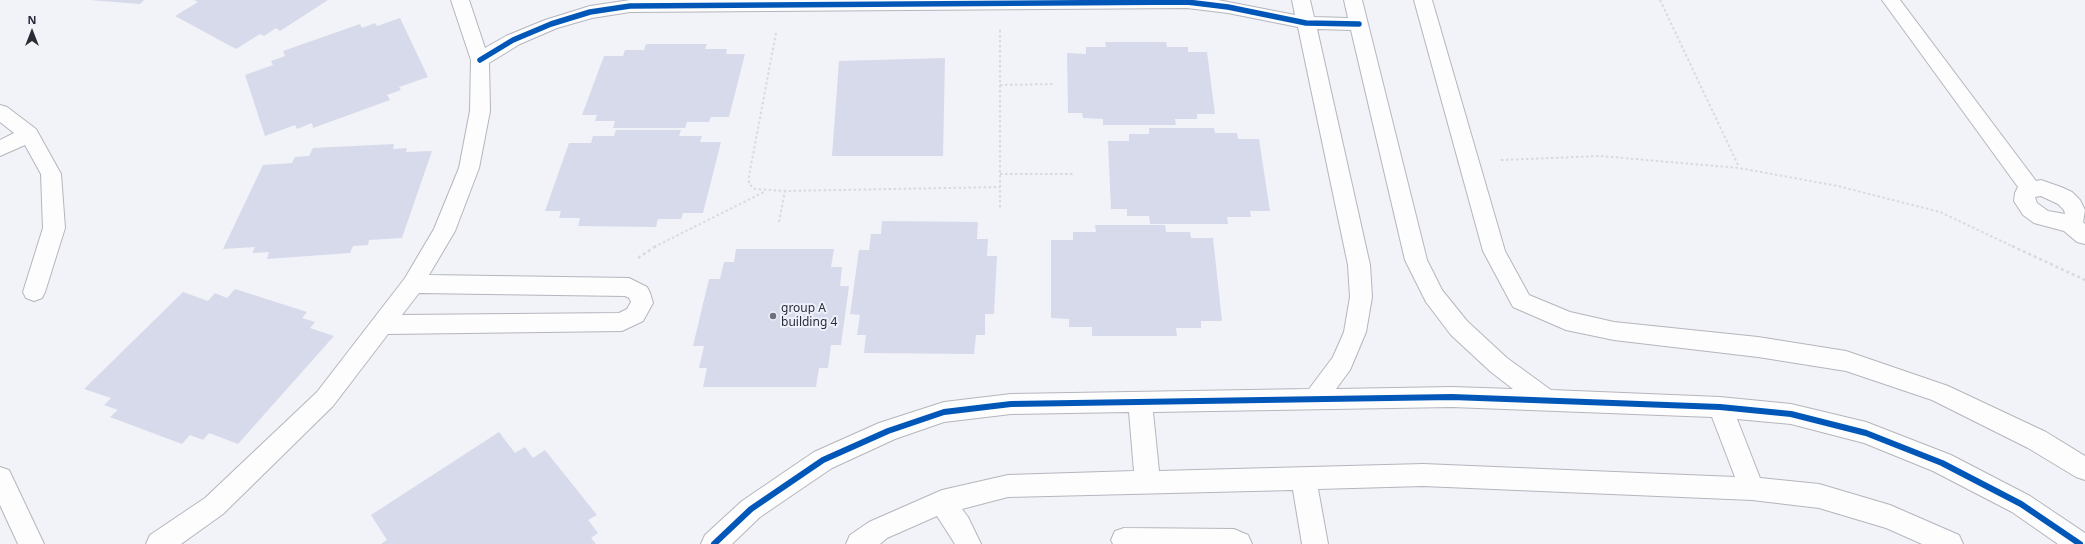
<!DOCTYPE html>
<html>
<head>
<meta charset="utf-8">
<style>
  body { margin:0 }
  #map { position:relative; width:2085px; height:544px; overflow:hidden; background:#f2f3f8; font-family:"Noto Sans",sans-serif }
  canvas { display:block }
  .north { position:absolute; left:12px; top:12px; width:40px; height:40px; -webkit-text-stroke:3px #eef1fc; paint-order:stroke; rotate:0deg; font-size:11px; font-weight:700; line-height:16px; text-align:center; color:#292c36 }
  .north::after { content:''; display:block; margin:auto; width:14px; height:18px; background:#292c36; clip-path:polygon(50% 0,100% 100%,50% 72%,0 100%) }
</style>
</head>
<body>
<div id="map">
<canvas width="2085" height="544"></canvas>
<div class="north">N</div>
</div>
<script>
const ctx = document.querySelector('canvas').getContext('2d');
ctx.lineJoin = 'round';
function fill(path, color) {
  ctx.fillStyle = color;
  ctx.fill(path, 'evenodd');
}
function poly(rows) {
  const path = new Path2D();
  for (const r of rows) {
    path.moveTo(r[0], r[1]);
    for (let i = 2; i < r.length; i += 2) path.lineTo(r[i], r[i + 1]);
  }
  return path;
}
function trace(path, color, width, dash) {
  ctx.strokeStyle = color;
  ctx.lineWidth = width;
  ctx.lineCap = dash ? 'butt' : 'round';
  ctx.setLineDash(dash || []);
  ctx.stroke(path);
}
function label(font, color, halo, rows, align = 'center') {
  ctx.font = font + ' "Noto Sans",sans-serif';
  ctx.lineWidth = 4;
  ctx.setLineDash([]);
  ctx.textBaseline = 'middle';
  ctx.strokeStyle = halo;
  ctx.fillStyle = color;
  for (const [text, x, y, turn = 0] of rows) {
    ctx.save();
    ctx.translate(x, y);
    ctx.rotate((+turn || 0) * Math.PI / 180);
    ctx.textAlign = isNaN(turn) ? turn : align;
    if (halo) ctx.strokeText(text, 0, 0);
    ctx.fillText(text, 0, 0);
    ctx.restore();
  }
}
fill(poly([
  [89,0,144,0,140,4],
  [194,0,328,0,280,31,276,28,264,36,260,34,236,49,175,16,198,2],
  [400,18,428,77,399,87,401,90,387,95,390,100,313,128,312,123,297,129,295,125,265,136,245,75,273,65,271,61,285,56,283,51,360,24,362,28,375,23,377,26],
  [1105,42,1166,42,1167,47,1188,47,1188,52,1207,52,1215,114,1197,114,1197,119,1175,119,1176,125,1103,125,1103,119,1083,118,1082,113,1068,113,1067,53,1086,54,1086,47,1106,47],
  [646,44,707,44,705,49,727,49,726,54,745,54,729,117,711,117,709,122,687,122,685,128,613,128,615,121,595,121,597,115,582,115,604,56,623,56,625,50,644,50],
  [945,58,943,156,832,156,839,61],
  [1149,128,1214,128,1215,133,1237,133,1238,139,1259,139,1270,211,1250,211,1251,217,1227,217,1228,224,1150,224,1149,216,1127,216,1127,209,1111,209,1108,141,1129,141,1129,134,1149,134],
  [616,130,681,130,679,136,702,136,700,142,721,142,703,213,683,213,681,219,658,219,656,227,578,226,580,218,559,218,561,211,545,211,569,143,591,143,593,136,614,136],
  [394,144,393,149,407,148,406,152,432,151,402,238,369,240,368,245,353,246,350,253,267,259,269,252,252,253,255,247,223,249,263,165,292,163,295,157,309,156,313,148],
  [882,221,978,222,977,239,988,239,987,256,997,256,994,314,985,314,985,335,976,335,974,354,864,353,866,335,857,335,860,315,850,314,859,250,869,250,871,234,881,234],
  [1095,225,1165,225,1166,232,1190,232,1191,238,1213,238,1222,321,1201,321,1201,328,1176,328,1177,336,1092,336,1092,327,1069,327,1069,319,1051,318,1051,240,1073,240,1073,232,1096,232],
  [736,249,834,249,831,267,842,267,840,286,849,286,841,345,831,345,828,368,819,368,816,387,703,387,707,368,699,368,704,346,693,346,709,279,720,279,724,262,734,262],
  [235,289,307,312,302,318,315,322,310,328,334,336,238,444,209,433,203,440,190,435,182,444,110,417,118,410,104,405,111,398,84,389,183,292,208,301,215,293,227,298],
  [499,432,515,453,525,447,533,458,545,450,597,515,588,520,598,533,591,538,596,544,381,544,387,540,371,515]
]), '#d6daea');
const minor = poly([
  [451,0,469,0,485,48,506,36,545,20,590,6,630,0,1218,0,1295,15,1292,0,1310,0,1314,17,1348,18,1344,0,1362,0,1427,260,1442,290,1467,321,1507,358,1551,390,1720,397,1791,404,1866,422,1951,455,2030,496,2085,533,2085,544,2058,544,2012,512,1933,471,1864,443,1791,424,1737,419,1760,478,1819,484,1890,505,1959,535,1963,544,1922,544,1886,528,1819,508,1752,500,1423,486,1318,489,1328,544,1302,544,1293,490,1008,497,962,509,968,517,981,544,955,544,937,516,887,538,880,544,846,544,850,535,869,522,942,490,1008,475,1134,471,1129,412,1011,414,944,422,895,439,832,468,760,517,732,544,701,544,705,535,742,501,814,452,879,423,944,402,1011,394,1309,389,1333,357,1344,332,1350,297,1348,265,1298,27,1228,13,1187,8,630,12,592,18,557,28,520,44,489,63,490,111,479,168,455,231,429,275,629,278,647,287,650,293,653,303,643,321,622,331,388,334,333,406,223,514,181,544,146,544,150,535,205,498,317,392,405,278,434,229,459,168,470,111,471,60,451,0],
  [1317,29,1351,30,1405,260,1426,302,1451,335,1491,372,1513,389,1452,387,1336,389,1350,370,1366,332,1372,297,1370,265,1317,29],
  [419,293,625,296,629,298,631,302,627,309,619,313,402,315,419,293],
  [1452,407,1712,417,1735,477,1423,464,1159,471,1153,412,1452,407],
  [1414,0,1432,0,1505,251,1529,295,1570,312,1614,322,1758,337,1846,351,1948,386,2046,432,2085,456,2085,480,2076,477,2028,448,1932,400,1846,371,1758,357,1614,340,1566,330,1513,307,1483,251,1414,0],
  [1882,0,1900,0,2036,181,2041,180,2061,187,2072,192,2080,200,2085,210,2083,222,2085,224,2085,244,2077,242,2064,231,2034,223,2023,215,2014,201,2015,193,2018,187,1882,0],
  [2041,196,2058,204,2064,210,2065,214,2048,211,2037,203,2035,197,2041,196],
  [0,105,7,107,36,129,61,174,65,228,45,292,42,298,34,301,26,298,23,292,43,228,41,174,25,145,0,156,0,140,14,133,0,122,0,105],
  [0,467,9,470,44,544,18,544,0,505,0,467],
  [1124,528,1234,529,1248,535,1252,544,1113,544,1111,540,1115,531,1124,528]
]);
trace(minor, '#b4b6bd', 2);
trace(poly([
  [1660,0,1739,167],
  [1000,30,1000,209],
  [776,33,749,176,749,184,755,189,785,191,1000,187],
  [1000,85,1055,84],
  [1501,160,1600,156,1739,168,1838,186,1940,212,2014,247],
  [1000,174,1075,174],
  [779,222,785,191],
  [654,247,766,191]
]), '#dadadc', 2, [2.5, 2.5]);
trace(poly([
  [2012,246,2085,280],
  [638,258,656,246]
]), '#dadadc', 2.5, [3, 3]);
fill(minor, '#fdfdfe');
trace(poly([
  [480,60,513,40,551,24,590,12,630,6,1187,2,1228,7,1306,23,1359,24]
]), '#0057b8', 5.5);
trace(poly([
  [714,544,751,509,823,460,888,431,944,412,1011,404,1452,397,1720,407,1791,414,1866,433,1942,463,2021,504,2080,544]
]), '#0057b8', 6);
for (const [x, y, r, color] of [
  [773,316,4,"#6f727a"]
]) {
  const dot = new Path2D();
  dot.arc(x, y, r, 0, 2 * Math.PI);
  ctx.fillStyle = color;
  ctx.fill(dot);
  trace(dot, '#eef1fc', 1.5);
}
label('12px', '#292c36', '#eef1fc', [
  ["group A",781,309],
  ["building 4",781,323]
], 'left');
</script>
</body>
</html>
